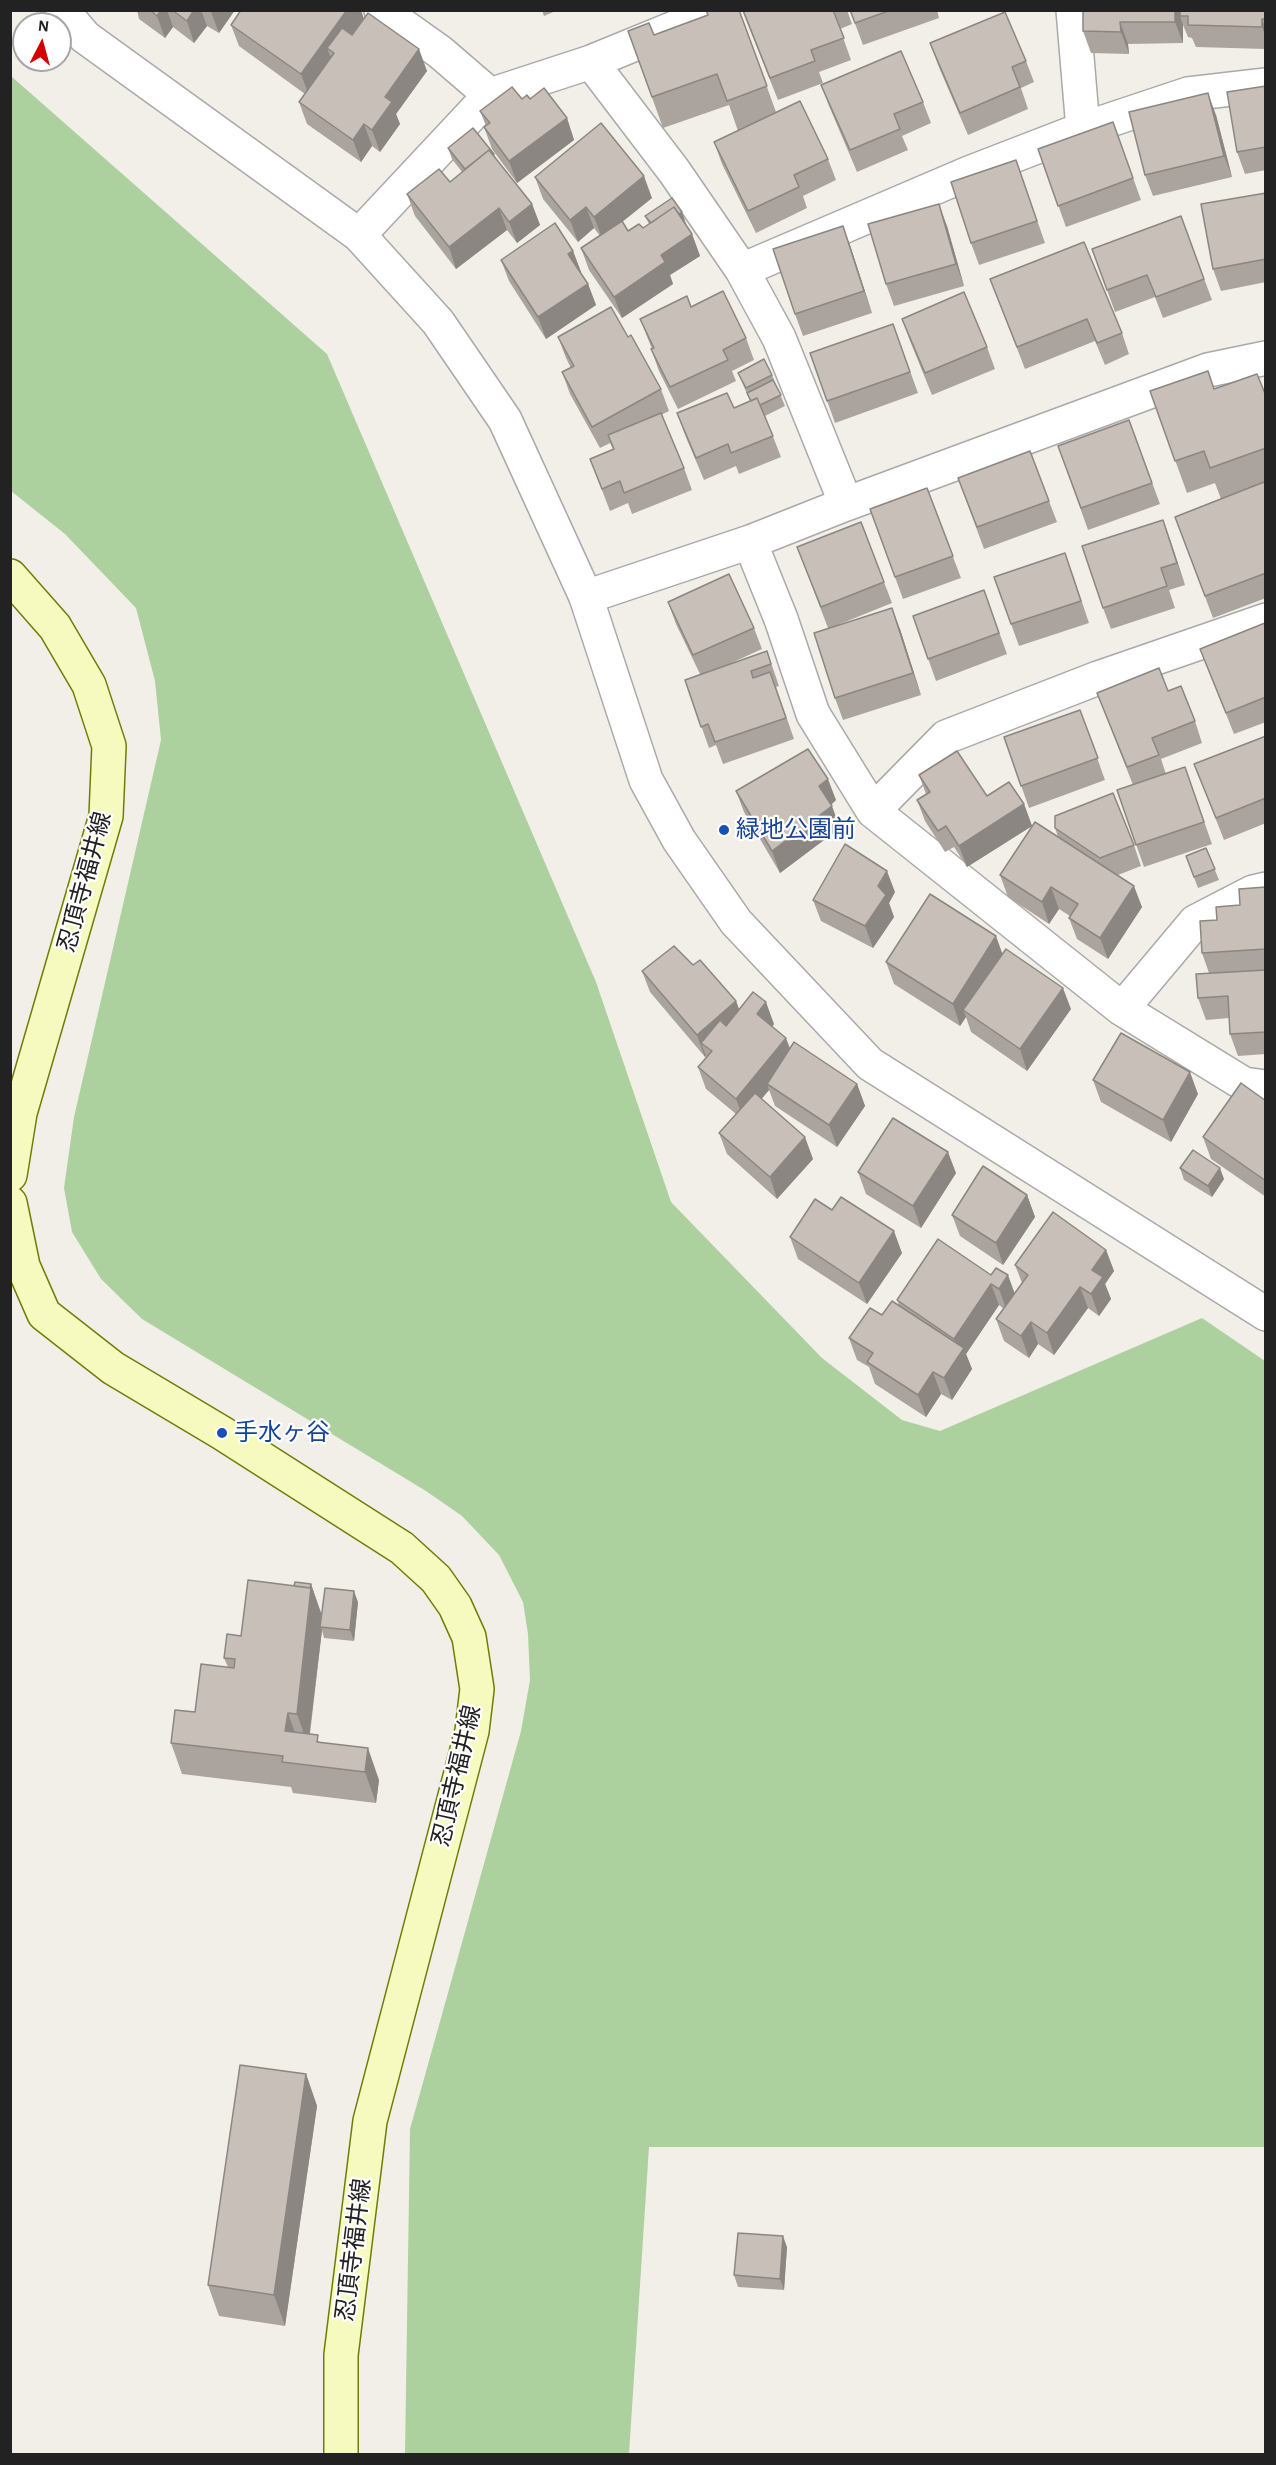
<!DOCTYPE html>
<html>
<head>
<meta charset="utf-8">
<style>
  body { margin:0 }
  #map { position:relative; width:1276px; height:2465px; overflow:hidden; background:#f2efe9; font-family:"Alegreya Sans",sans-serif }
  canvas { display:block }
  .frame { position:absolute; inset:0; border:12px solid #222; pointer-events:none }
  .north { position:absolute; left:12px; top:12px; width:60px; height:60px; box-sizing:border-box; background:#fff; border:2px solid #a7a7a7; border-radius:50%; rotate:6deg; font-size:16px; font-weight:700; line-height:24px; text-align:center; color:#222 }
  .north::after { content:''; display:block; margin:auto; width:21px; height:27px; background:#d40000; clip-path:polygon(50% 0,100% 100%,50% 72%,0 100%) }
</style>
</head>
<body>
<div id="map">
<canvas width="1276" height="2465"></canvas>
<div class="frame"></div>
<div class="north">N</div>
</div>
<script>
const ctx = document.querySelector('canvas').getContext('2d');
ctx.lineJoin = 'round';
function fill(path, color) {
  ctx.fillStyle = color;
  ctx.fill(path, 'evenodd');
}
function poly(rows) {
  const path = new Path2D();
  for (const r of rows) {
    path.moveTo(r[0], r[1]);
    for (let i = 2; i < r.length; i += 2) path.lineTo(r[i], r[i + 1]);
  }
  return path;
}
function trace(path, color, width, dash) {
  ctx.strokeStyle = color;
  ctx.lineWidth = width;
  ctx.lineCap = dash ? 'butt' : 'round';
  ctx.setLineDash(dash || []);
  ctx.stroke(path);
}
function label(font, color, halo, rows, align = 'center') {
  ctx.font = font + ' "Alegreya Sans","Noto Sans JP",sans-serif';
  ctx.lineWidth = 4.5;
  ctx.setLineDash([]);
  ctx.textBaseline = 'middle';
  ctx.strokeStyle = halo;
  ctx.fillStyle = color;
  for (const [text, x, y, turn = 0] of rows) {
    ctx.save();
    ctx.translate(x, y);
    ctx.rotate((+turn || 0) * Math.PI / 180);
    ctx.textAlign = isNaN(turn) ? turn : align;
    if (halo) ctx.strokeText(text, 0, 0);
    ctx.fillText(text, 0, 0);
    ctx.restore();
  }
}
fill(poly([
  [11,76,327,354,596,982,671,1202,822,1358,902,1420,940,1431,1202,1318,1265,1361,1265,2147,649,2147,629,2454,405,2454,410,2129,521,1731,530,1680,528,1634,523,1602,499,1555,462,1516,426,1491,142,1319,101,1279,72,1232,64,1188,74,1117,161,740,155,681,136,608,65,534,11,491]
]), '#add19e');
const minor = poly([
  [381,10,440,52,490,95],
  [1073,10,1083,129],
  [591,62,674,171,742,270,779,338,846,504],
  [359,235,490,95,591,62,718,10],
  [742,270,969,173,1083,129,1188,94,1266,85],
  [750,542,781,619,813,714,873,811,1122,1009,1244,1084,1266,1087],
  [586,597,750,542,846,504,1208,370,1266,358],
  [873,811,946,737,1098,678,1266,620],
  [1122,1009,1195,922,1253,892,1266,889]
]);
const tertiary = poly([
  [62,10,85,37,359,235,438,322,505,420,586,597,646,780,679,840,736,922,870,1064,1266,1314]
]);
const secondary = poly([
  [10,576,55,627,89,685,109,746,106,816,20,1113,10,1175],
  [10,1203,23,1266,44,1314,113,1368,222,1433,402,1548,436,1579,455,1606,469,1637,477,1689,472,1731,370,2121,341,2355,341,2454]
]);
trace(minor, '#a9a9a9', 36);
trace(tertiary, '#a9a9a9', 36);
trace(secondary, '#707d05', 36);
trace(minor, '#fff', 33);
trace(tertiary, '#fff', 33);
trace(secondary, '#f7fabf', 33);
fill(poly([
  [137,10,235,10,219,33,207,26,194,43,173,27,165,38,139,19],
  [542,10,558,10,544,16],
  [739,10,776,112,828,159,836,180,803,196,807,208,756,233,722,164,714,142,738,131,729,105,663,128,628,31,654,35],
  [742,10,847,10,852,24,840,29,851,60,819,72,823,83,778,100],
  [850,10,937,10,939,18,863,45],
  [1083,10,1266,10,1266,49,1196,47,1192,38,1188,37,1183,25,1183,43,1128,44,1129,54,1091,53,1083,31],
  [364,18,427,71,396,114,400,124,380,152,372,146,361,162,307,124,299,102,305,94,239,46,231,25],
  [930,43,1026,61,1034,82,1021,88,1028,109,968,135,938,65],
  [821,85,923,102,931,123,902,136,908,150,857,172,829,106],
  [1266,86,1266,170,1245,174,1237,152],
  [522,99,530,99,567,118,574,140,517,183,492,149,484,127,486,126,480,111],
  [1216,115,1232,177,1153,196,1145,175],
  [1113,122,1141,200,1066,227,1038,149],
  [448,148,494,154,496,159,532,204,540,225,517,243,507,230,456,269,415,216,407,194,450,182,462,172,452,159],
  [1016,160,1045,243,979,265,971,243],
  [535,177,652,198,622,222,628,231,643,228,649,224,645,216,682,212,686,224,685,224,692,234,700,256,670,275,673,284,622,318,589,270,581,248,600,236,594,228,578,242,543,199],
  [1266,193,1266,282,1221,291,1213,269],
  [1181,216,1212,300,1163,318,1155,297,1115,312,1092,249],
  [843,226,872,313,803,336,795,314],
  [947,226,964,286,894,306,886,284],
  [573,251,581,272,581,273,588,284,596,305,546,339,509,281,501,260],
  [990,279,1122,333,1129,354,1105,365,1095,341,1025,369],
  [691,307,746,338,754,360,732,371,736,381,678,409,659,371,651,349,652,349,640,319],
  [902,319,987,347,995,369,932,395,910,341],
  [893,324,918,393,835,423,810,353],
  [558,337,628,337,661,389,669,411,661,415,684,468,692,490,632,514,628,503,610,511,590,459,613,449,610,443,600,448,570,394,562,372,571,368,566,358],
  [738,373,772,375,785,406,765,416,781,457,739,474,736,466,704,480,685,435,677,413,734,408,750,401],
  [1214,389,1266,396,1266,484,1264,484,1266,487,1266,598,1213,618,1175,517,1221,499,1215,483,1187,493,1150,391],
  [1129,420,1160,504,1088,530,1058,446],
  [1030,451,1057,522,984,549,958,478],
  [927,488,961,578,903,599,870,509],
  [1163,520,1185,585,1169,590,1175,608,1111,629,1103,608],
  [797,547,884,582,892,603,835,626,900,629,921,695,843,720,835,698,828,628],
  [1073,575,1089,623,1019,646,994,577],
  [984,590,1007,654,936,681,913,616],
  [668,602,754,628,762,649,727,665,767,651,779,686,776,687,794,739,723,764,716,745,709,748,685,680,700,674,676,624],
  [1266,625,1266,722,1234,734,1200,649],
  [1168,691,1195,721,1202,743,1161,759,1166,774,1185,767,1212,844,1144,867,1117,790,1133,785,1097,693],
  [1080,710,1105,780,1029,808,1004,737],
  [1266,736,1266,823,1224,840,1194,764],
  [919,775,987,796,1024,804,1032,826,967,867,954,847,945,852,925,821,917,800,926,794],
  [736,791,836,800,831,805,840,828,780,873,744,812],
  [1055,828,1134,845,1141,866,1118,875,1142,907,1108,959,1077,939,1069,918,1070,916,1059,909,1049,924,1008,897,1000,875,1058,837],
  [1206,848,1219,880,1198,888,1186,856],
  [1266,887,1266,1054,1238,1056,1230,1034,1229,1018,1206,1020,1198,998,1209,973,1202,953,1217,920,1240,905],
  [895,892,889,903,894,917,873,948,821,921,813,900],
  [1003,954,1071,1009,1027,1071,971,1032,966,1017,960,1026,894,984,886,962],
  [693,965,736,1001,739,1010,774,1024,772,1027,790,1049,857,1084,865,1106,837,1147,775,1106,769,1090,761,1099,813,1159,777,1199,727,1154,719,1133,736,1114,706,1089,698,1067,706,1057,706,1056,705,1057,650,992,642,971],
  [1093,1080,1198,1094,1171,1142,1101,1102],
  [1266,1101,1266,1197,1211,1159,1203,1137],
  [1180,1168,1224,1179,1212,1197,1184,1180],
  [858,1172,956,1173,921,1228,866,1194],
  [1027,1195,1035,1217,1003,1265,960,1236,952,1215],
  [832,1210,902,1253,867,1304,798,1259,790,1237],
  [938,1239,1015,1293,1022,1283,1015,1265,1106,1250,1114,1271,1105,1284,1111,1299,1099,1316,1088,1308,1054,1355,1038,1344,1029,1358,1004,1341,996,1319,1004,1309,999,1305,966,1354,972,1369,952,1400,941,1394,926,1417,875,1384,869,1367,857,1360,849,1338,882,1315,899,1305,897,1300],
  [311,1584,322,1616,358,1602,354,1641,324,1638,322,1630,310,1734,321,1743,379,1780,376,1803,293,1793,291,1787,182,1774,171,1743,195,1712,228,1667,224,1658,241,1636,294,1586],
  [306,2074,317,2106,285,2326,219,2316,208,2285],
  [787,2247,784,2290,738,2287,734,2275]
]), '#aba49e');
fill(poly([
  [161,10,167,10,173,27,165,38,157,16],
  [194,10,201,10,207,26,194,43,187,21],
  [212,10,235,10,219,33,211,12],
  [347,10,361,10,364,19,336,58,334,53,327,48,333,63,309,96,301,74],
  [1175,10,1183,10,1180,16,1183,25,1183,43,1175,22],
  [1262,19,1266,30,1266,38,1262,27],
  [1120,22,1128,44,1129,54,1121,32],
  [419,49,427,71,396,114,400,124,380,152,372,130,385,97],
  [1208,93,1216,115,1232,177,1224,156],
  [567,118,574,140,517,183,509,161],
  [364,124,372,146,361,162,353,140],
  [644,176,652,198,602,238,594,217],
  [532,204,540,225,517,243,509,222],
  [939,204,947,226,964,286,956,264],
  [586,207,594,228,578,242,570,220],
  [499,208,507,230,456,269,449,247],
  [682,212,686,224,659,241,655,230],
  [843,226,851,248,872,313,864,291],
  [692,234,700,256,670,275,673,284,622,318,614,297,661,255],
  [573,251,581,272,576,276,568,254],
  [588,284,596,305,546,339,538,317],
  [1163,520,1171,542,1185,585,1177,563],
  [892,608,900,629,921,695,913,673],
  [828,779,836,800,827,808,819,786],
  [1024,804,1032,826,967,867,959,846],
  [832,806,840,828,780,873,772,851],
  [887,871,895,892,889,903,894,917,873,948,865,926,878,886],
  [1134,886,1142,907,1108,959,1100,938],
  [1051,887,1059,909,1049,924,1042,902],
  [996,936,1004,958,963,1010,966,1017,960,1026,953,1004],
  [1063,988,1071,1009,1027,1071,1020,1049],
  [736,1001,744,1022,701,1043,706,1056,705,1057,697,1035],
  [766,1002,774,1024,765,1036,757,1014],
  [786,1038,794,1059,767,1084,769,1090,744,1120,736,1099],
  [1190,1072,1198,1094,1171,1142,1163,1120],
  [857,1084,865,1106,837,1147,829,1125],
  [805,1137,813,1159,777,1199,770,1177],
  [948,1152,956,1173,921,1228,913,1206],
  [1220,1168,1224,1179,1212,1197,1208,1186],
  [1027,1195,1035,1217,1003,1265,996,1243],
  [894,1231,902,1253,867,1304,859,1283],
  [1106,1250,1114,1271,1105,1284,1111,1299,1099,1316,1091,1294,1092,1270],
  [1008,1275,1016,1297,1007,1311,999,1289],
  [991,1284,999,1305,966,1354,972,1369,952,1400,944,1378,960,1354,954,1339],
  [1080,1287,1088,1308,1054,1355,1047,1333],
  [1031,1322,1038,1344,1029,1358,1021,1336],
  [933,1372,941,1394,926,1417,918,1395],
  [311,1584,323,1619,320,1627,322,1630,308,1745,297,1714],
  [354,1591,358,1602,354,1641,350,1630],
  [288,1713,299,1744,285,1731],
  [368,1748,379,1780,376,1803,365,1772],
  [306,2074,317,2106,285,2326,274,2295],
  [783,2236,787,2247,784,2290,780,2279]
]), '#8b8681');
const building = poly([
  [150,10,161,10,157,16,150,10],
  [172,10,194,10,187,21,172,10],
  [241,10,347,10,301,74,231,25,241,10],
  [706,10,739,10,767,86,727,101,717,74,652,97,628,31,649,23,654,35,708,15,706,10],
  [743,10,833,10,844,38,811,50,815,61,770,78,743,10],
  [850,10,891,10,855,23,850,10],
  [1083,10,1175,10,1175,22,1120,22,1121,32,1083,31,1083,10],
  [1180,10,1266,10,1266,19,1262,19,1262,27,1188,25,1188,16,1180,16,1180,10],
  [1005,12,1026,61,1012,67,1020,87,960,113,930,43,1005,12],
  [368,13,419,49,385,97,392,102,372,130,364,124,353,140,299,102,334,53,327,48,342,28,352,35,368,13],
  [901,51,923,102,894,114,900,129,850,150,821,85,901,51],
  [1266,86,1266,147,1237,152,1227,92,1266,86],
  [512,87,522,99,527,95,530,99,544,88,567,118,509,161,484,127,490,123,480,111,512,87],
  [1208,93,1224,156,1145,175,1129,112,1208,93],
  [800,101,828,159,794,175,799,187,748,211,714,142,800,101],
  [1113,122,1133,178,1058,206,1038,149,1113,122],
  [601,123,644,176,594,217,586,207,570,220,535,177,601,123],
  [473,128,494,154,493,155,489,150,465,169,448,148,473,128],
  [489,150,532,204,509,222,499,208,449,247,407,194,439,169,450,182,489,150],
  [1016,160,1037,221,971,243,951,182,1016,160],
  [1266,193,1266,259,1213,269,1201,204,1266,193],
  [672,198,682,212,679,214,674,207,651,223,645,216,672,198],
  [939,204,956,264,886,284,868,224,939,204],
  [674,207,692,234,661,255,665,262,614,297,581,248,622,221,628,231,639,224,643,228,674,207],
  [1181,216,1204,279,1156,297,1147,275,1107,290,1092,249,1181,216],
  [555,223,573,251,568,254,588,284,538,317,501,260,555,223],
  [843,226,864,291,795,314,773,249,843,226],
  [1084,242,1122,333,1097,343,1087,319,1017,347,990,279,1084,242],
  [723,291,746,338,723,350,728,360,670,387,651,349,654,348,640,319,687,296,691,307,723,291],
  [964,292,987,347,925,373,902,319,964,292],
  [611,307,628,337,631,335,661,389,592,427,562,372,574,366,558,337,611,307],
  [893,324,910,372,827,401,810,353,893,324],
  [764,359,772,375,746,388,738,373,764,359],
  [1208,371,1214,389,1257,374,1266,396,1266,448,1210,468,1204,451,1175,461,1150,391,1208,371],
  [773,380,781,395,760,405,757,398,751,401,747,393,773,380],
  [727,393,734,408,757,398,773,436,731,453,728,444,696,458,677,413,727,393],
  [661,413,684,468,624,493,620,481,602,489,590,459,614,449,608,435,661,413],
  [1129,420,1152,483,1081,508,1058,446,1129,420],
  [1030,451,1049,501,977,527,958,478,1030,451],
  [1264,482,1266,487,1266,573,1205,596,1175,517,1264,482],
  [927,488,953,556,895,577,870,509,927,488],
  [1163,520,1177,563,1161,568,1167,586,1103,608,1082,546,1163,520],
  [861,522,884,582,821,607,797,547,861,522],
  [1065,553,1081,601,1011,624,994,577,1065,553],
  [729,574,754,628,693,655,668,602,729,574],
  [984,590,999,633,928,659,913,616,984,590],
  [892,608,913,673,835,698,814,633,892,608],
  [1265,623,1266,625,1266,697,1226,713,1200,649,1265,623],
  [767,651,771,664,751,671,753,678,770,672,786,718,715,742,708,724,701,727,685,680,767,651],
  [1159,668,1168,691,1181,686,1195,721,1152,738,1159,755,1127,767,1097,693,1159,668],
  [1080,710,1098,758,1021,786,1004,737,1080,710],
  [1266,736,1266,798,1216,818,1194,764,1266,736],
  [808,749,828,779,819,786,832,806,772,851,736,791,808,749],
  [957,751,987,796,1009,782,1024,804,959,846,946,826,938,831,917,800,930,792,919,775,957,751],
  [1185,767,1204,822,1136,845,1117,790,1185,767],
  [1113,793,1134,845,1100,858,1055,828,1055,816,1113,793],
  [1035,822,1134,886,1100,938,1069,918,1078,904,1051,887,1042,902,1000,875,1035,822],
  [845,844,887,871,878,886,886,895,865,926,813,900,845,844],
  [1206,848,1215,869,1194,877,1186,856,1206,848],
  [1266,887,1266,949,1202,953,1200,921,1217,920,1216,907,1240,905,1239,889,1266,887],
  [930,894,996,936,953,1004,886,962,930,894],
  [674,946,693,965,700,960,736,1001,697,1035,642,971,674,946],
  [1006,949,1063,988,1020,1049,963,1010,1006,949],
  [1266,970,1266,1032,1230,1034,1228,996,1198,998,1196,974,1266,970],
  [753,992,766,1002,757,1014,786,1038,736,1099,698,1067,712,1051,701,1043,720,1020,726,1026,753,992],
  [1121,1033,1190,1072,1163,1120,1093,1080,1121,1033],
  [794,1042,857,1084,829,1125,767,1084,794,1042],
  [1241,1083,1266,1101,1266,1181,1203,1137,1241,1083],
  [755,1093,805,1137,770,1177,719,1133,755,1093],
  [893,1118,948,1152,913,1206,858,1172,893,1118],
  [1193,1150,1220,1168,1208,1186,1180,1168,1193,1150],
  [983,1166,1027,1195,996,1243,952,1215,983,1166],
  [841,1197,894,1231,859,1283,790,1237,815,1199,832,1210,841,1197],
  [1053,1212,1106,1250,1092,1270,1103,1277,1091,1294,1080,1287,1047,1333,1031,1322,1021,1336,996,1319,1028,1275,1015,1265,1053,1212],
  [938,1239,991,1275,996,1268,1008,1275,999,1289,991,1284,954,1339,897,1300,938,1239],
  [892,1301,964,1348,944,1378,933,1372,918,1395,867,1362,873,1353,849,1338,870,1308,882,1315,892,1301],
  [248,1580,311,1588,297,1714,288,1713,285,1731,318,1735,317,1742,368,1748,365,1772,282,1762,283,1756,171,1743,175,1710,195,1712,201,1664,234,1668,235,1659,224,1658,227,1634,241,1636,248,1580],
  [295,1582,311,1584,310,1588,294,1586,295,1582],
  [325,1588,354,1591,350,1630,320,1627,325,1588],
  [240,2065,306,2074,274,2295,208,2285,240,2065],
  [738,2233,783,2236,780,2279,734,2275,738,2233]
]);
fill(building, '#c7bfb8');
trace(building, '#8b8681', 1.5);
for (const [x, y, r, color] of [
  [724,830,6,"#1a4fb4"],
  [222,1433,6,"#1a4fb4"]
]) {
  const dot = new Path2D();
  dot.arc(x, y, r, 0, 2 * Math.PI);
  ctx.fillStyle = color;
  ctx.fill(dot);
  trace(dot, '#fff', 2);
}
label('24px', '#164399', '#fff', [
  ["緑地公園前",736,830],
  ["手水ヶ谷",234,1433]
], 'left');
label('24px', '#222', '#fff', [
  ["忍頂寺福井線",85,882,-75],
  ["忍頂寺福井線",457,1776,-77],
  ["忍頂寺福井線",354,2250,-83]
]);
</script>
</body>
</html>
